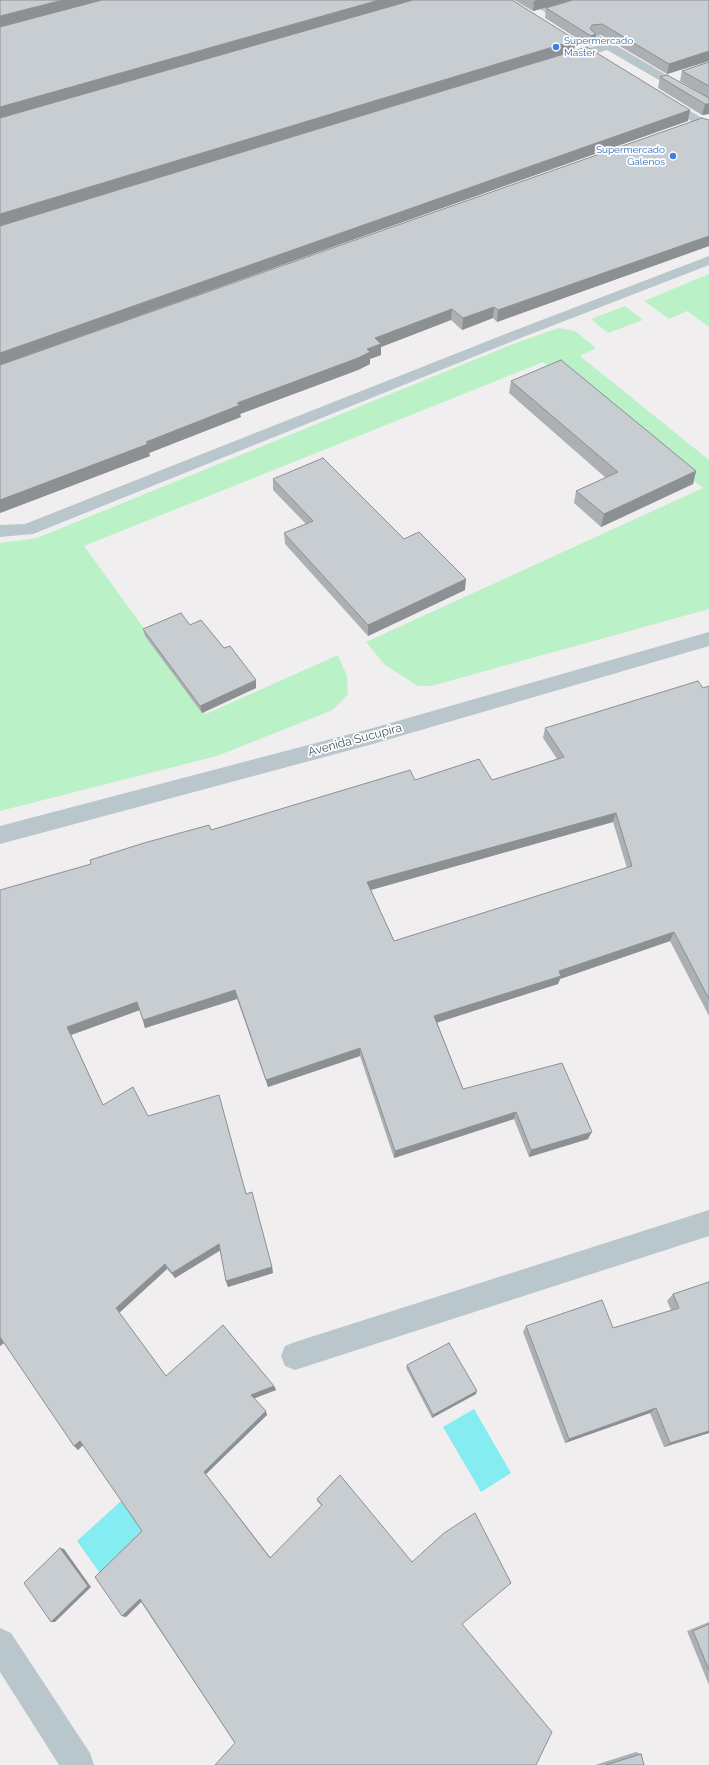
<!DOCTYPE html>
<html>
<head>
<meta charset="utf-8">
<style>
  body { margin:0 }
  canvas { display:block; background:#f1eeef }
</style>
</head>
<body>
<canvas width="709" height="1765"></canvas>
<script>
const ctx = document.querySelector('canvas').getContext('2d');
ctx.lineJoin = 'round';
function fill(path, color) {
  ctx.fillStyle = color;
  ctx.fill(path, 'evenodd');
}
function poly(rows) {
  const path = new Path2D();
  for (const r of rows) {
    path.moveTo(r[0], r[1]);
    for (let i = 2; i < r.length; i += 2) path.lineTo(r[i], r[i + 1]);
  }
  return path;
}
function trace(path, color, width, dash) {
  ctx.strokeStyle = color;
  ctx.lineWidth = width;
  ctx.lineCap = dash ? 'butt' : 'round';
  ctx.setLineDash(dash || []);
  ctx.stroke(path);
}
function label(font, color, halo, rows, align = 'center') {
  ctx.font = font + ' Raleway,sans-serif';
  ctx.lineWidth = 3.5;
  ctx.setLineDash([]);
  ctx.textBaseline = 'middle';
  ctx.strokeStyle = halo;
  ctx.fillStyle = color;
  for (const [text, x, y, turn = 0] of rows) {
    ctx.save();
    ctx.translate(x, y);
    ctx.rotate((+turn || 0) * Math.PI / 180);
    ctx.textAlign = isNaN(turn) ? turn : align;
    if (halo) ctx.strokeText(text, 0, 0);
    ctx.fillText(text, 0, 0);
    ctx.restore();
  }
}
fill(poly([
  [709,274,709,327,687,311,669,319,644,301],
  [625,306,643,320,608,333,591,319],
  [559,328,575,331,596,348,580,356,709,460,709,609,431,686,418,686,385,665,366,642,703,488,543,362,84,546,206,714,338,655,347,676,348,694,333,710,217,756,0,811,0,543,37,538,518,342]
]), '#baf1c7');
fill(poly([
  [474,1409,511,1473,481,1492,443,1427],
  [132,1491,158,1527,104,1579,77,1541]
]), '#85ecf1');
fill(poly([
  [525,0,539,0,709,100,709,109,607,50,569,62,561,62,559,59,561,56,599,45,525,0],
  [664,96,709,122,709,131,660,103,658,100,664,96],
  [709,256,709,265,518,339,33,534,0,537,0,525,25,524,508,333,709,256],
  [709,632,709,646,373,744,0,844,0,826,373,728,709,632],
  [709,1210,709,1236,295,1370,285,1366,281,1356,285,1346,295,1342,709,1210],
  [0,1628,11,1633,90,1753,94,1765,59,1765,0,1672,0,1628]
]), '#b9c6cc');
fill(poly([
  [514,0,709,0,709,61,667,74,601,35,596,35,594,45,589,46,545,18,546,8,556,5,533,11],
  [709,62,709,114,702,115,658,88,660,77,697,91,680,81,682,71],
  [709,120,709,246,497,322,493,318,462,330,451,320,381,347,381,355,370,359,370,364,358,370,240,414,241,417,149,453,150,456,0,513],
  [511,381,696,471,693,484,601,527,574,503,576,491,606,478,509,393],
  [273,479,404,539,465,590,368,636,285,544,284,533,306,524,273,490],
  [190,625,256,688,202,713,145,636,143,629],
  [709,686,709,1016,670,941,560,979,558,984,437,1022,463,1089,588,1139,529,1157,514,1119,394,1158,360,1056,268,1087,237,999,145,1028,140,1010,71,1035,103,1105,148,1116,246,1194,272,1267,273,1273,228,1287,226,1281,220,1250,175,1278,167,1269,119,1313,166,1376,274,1386,276,1390,254,1398,267,1415,206,1474,271,1558,322,1506,317,1501,317,1499,340,1475,235,1743,141,1602,126,1617,122,1616,142,1531,83,1445,78,1450,4,1343,0,1346,91,864,211,830,415,780,492,780,557,759,543,738,545,728,703,688],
  [613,822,627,868,394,941,371,890],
  [709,1282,709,1433,664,1447,650,1413,565,1443,523,1332,526,1326,613,1328,671,1310,667,1301,673,1294],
  [407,1365,476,1394,432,1418,406,1368],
  [709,1622,709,1685,687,1631],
  [636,1752,641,1754,644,1765,595,1765]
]), '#acb0b5');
fill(poly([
  [63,0,106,0,0,27,0,16],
  [379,0,416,0,0,118,0,107],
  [537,0,573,0,533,11,534,1],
  [596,34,594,45,589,46,591,36],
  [576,40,574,51,0,226,0,214],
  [709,51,709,61,667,74,669,64],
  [705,104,709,104,709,114,702,115],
  [690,110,688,121,0,365,0,353],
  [709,236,709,246,497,322,498,310],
  [494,307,493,318,462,330,463,318],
  [452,309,451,320,381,347,381,355,370,359,370,364,358,370,240,414,241,417,149,453,150,456,0,513,0,500,146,442,367,349,375,338],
  [696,471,693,484,601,527,604,514],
  [466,579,465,590,368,636,368,625],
  [256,680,256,688,202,713,200,706],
  [616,813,613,822,367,891,367,882],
  [674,932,670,941,560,979,558,984,433,1024,434,1016,559,971],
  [235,990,237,999,145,1028,143,1020],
  [137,1002,140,1010,71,1035,67,1027],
  [360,1048,360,1056,268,1087,266,1080],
  [516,1112,514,1119,394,1158,395,1151],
  [592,1132,588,1139,529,1157,531,1150],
  [219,1244,221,1250,175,1278,172,1273],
  [165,1264,167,1269,119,1313,116,1308],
  [272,1267,273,1273,228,1287,226,1281],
  [0,1337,5,1342,0,1346],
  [274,1386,276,1390,253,1399,251,1395],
  [477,1391,476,1394,432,1418,433,1415],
  [656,1408,650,1413,565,1443,569,1439],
  [266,1411,267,1415,206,1474,204,1472],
  [709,1431,709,1433,664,1447,670,1443],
  [80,1441,84,1444,78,1450,74,1446],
  [60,1548,64,1549,91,1587,55,1622,51,1622],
  [140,1599,143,1600,126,1617,122,1616]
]), '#8c9093');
const building = poly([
  [0,0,63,0,0,16,0,0],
  [102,0,379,0,0,107,0,27,102,0],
  [413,0,512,0,576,40,0,214,0,118,413,0],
  [573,0,709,0,709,51,669,64,602,24,592,25,590,29,596,34,591,36,546,8,573,0],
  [587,47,690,110,0,353,0,226,587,47],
  [709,62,709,86,682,71,709,62],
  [667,75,709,98,709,104,705,104,660,77,667,75],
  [702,118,709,120,709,236,498,310,494,307,463,318,452,309,375,338,381,344,367,349,370,352,358,358,237,403,240,405,146,442,148,444,0,500,0,365,702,118],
  [561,360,696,471,604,514,576,491,618,472,511,381,561,360],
  [323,458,404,539,419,532,466,579,368,625,284,533,313,521,273,479,323,458],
  [181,613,190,625,201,620,224,648,230,646,256,680,200,706,143,629,181,613],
  [698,681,703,688,709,686,709,999,674,932,559,971,561,976,434,1016,463,1089,562,1063,592,1132,531,1150,516,1112,395,1151,360,1048,266,1080,235,990,143,1020,137,1002,67,1027,103,1105,133,1087,148,1116,219,1095,246,1194,252,1192,272,1267,226,1281,219,1244,172,1273,165,1264,116,1308,166,1376,223,1325,274,1386,251,1395,266,1411,204,1472,270,1558,322,1505,317,1499,340,1475,412,1562,444,1533,475,1513,511,1583,462,1624,552,1732,536,1765,215,1765,235,1743,140,1599,122,1616,95,1577,142,1531,80,1441,74,1446,0,1337,0,890,91,864,90,860,144,843,209,825,211,830,410,770,415,780,479,759,492,780,564,757,545,728,698,681],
  [616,813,632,866,394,941,367,882,616,813],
  [709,1282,709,1431,670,1443,656,1408,569,1439,526,1326,602,1300,613,1328,679,1308,673,1294,709,1282],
  [449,1343,477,1391,433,1415,407,1365,449,1343],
  [60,1548,88,1586,51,1622,24,1583,60,1548],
  [709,1624,709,1670,693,1631,709,1624],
  [641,1754,644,1765,606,1765,641,1754]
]);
fill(building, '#c8cdd2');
trace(building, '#8c9093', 1);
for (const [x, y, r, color] of [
  [556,47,4,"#3f7fe0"],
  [673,156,4,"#3f7fe0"]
]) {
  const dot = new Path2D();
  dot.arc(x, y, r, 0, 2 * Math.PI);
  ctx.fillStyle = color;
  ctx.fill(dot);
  trace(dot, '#fff', 1.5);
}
label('10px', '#366cbe', '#fff', [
  ["Supermercado",564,41],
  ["Master",564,53],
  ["Supermercado",665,150,"right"],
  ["Galenos",665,162,"right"]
], 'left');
label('12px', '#45565d', '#fff', [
  ["Avenida Sucupira",355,740,-15]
]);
</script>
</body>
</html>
